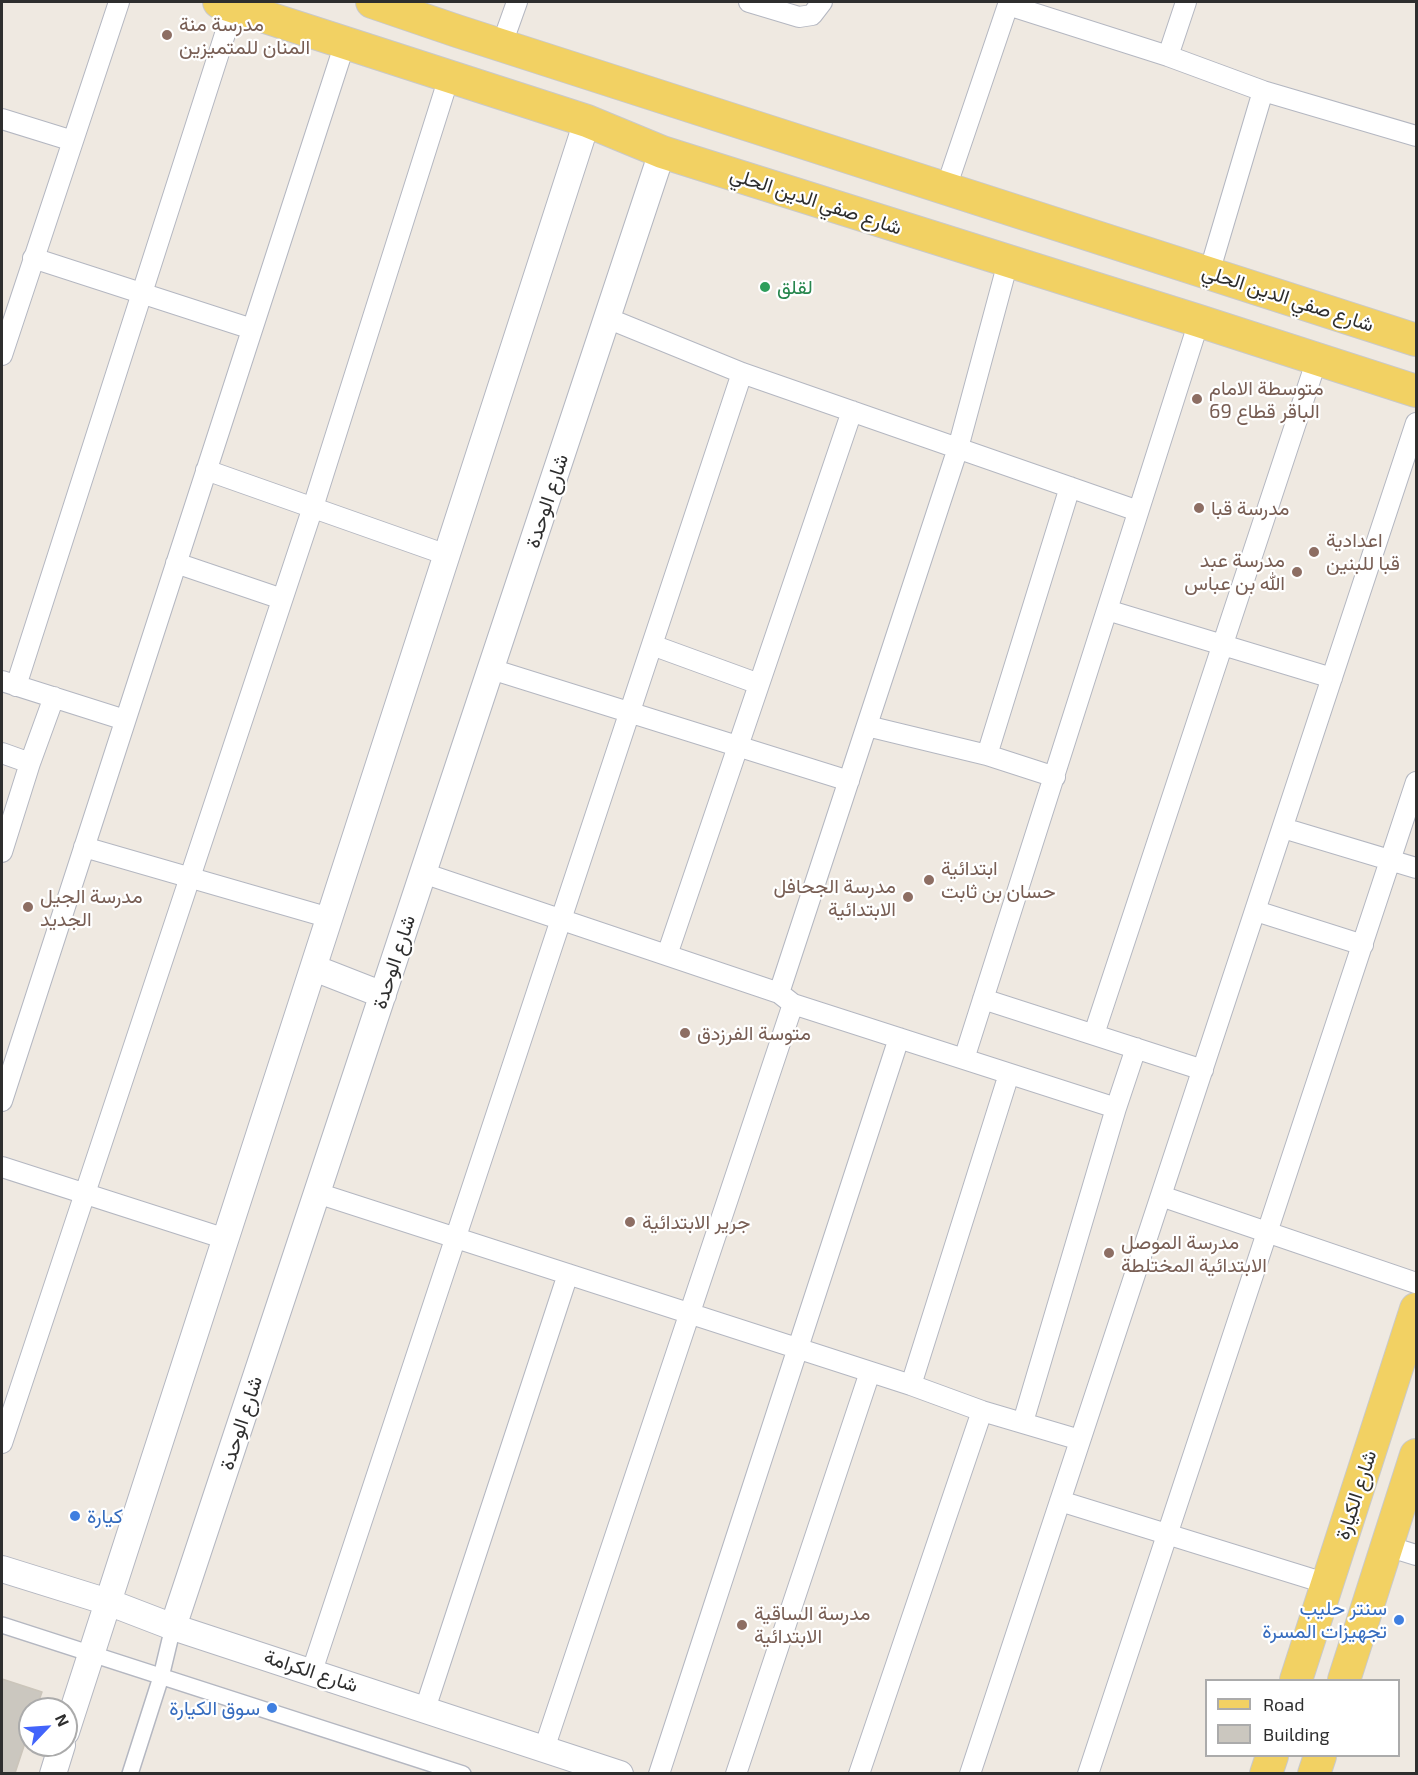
<!DOCTYPE html>
<html>
<head>
<meta charset="utf-8">
<style>
  body { margin:0 }
  #map { position:relative; width:1418px; height:1775px; overflow:hidden; background:#efe9e1; font-family:"Exo 2",sans-serif }
  canvas { display:block }
  .frame { position:absolute; inset:0; border:3px solid #2e2e2e; pointer-events:none }
  .legend { position:absolute; left:1205px; top:1679px; width:195px; height:78px; box-sizing:border-box; background:#fff; border:2px solid #ababab; margin:0; padding:8px 10px; list-style:none; font-size:18px; color:#2e2e2e }
  .legend li { display:flex; align-items:center; gap:12px; height:30px }
  .legend b { width:30px; border:2px solid #ababab }
  .north { position:absolute; left:18px; top:1697px; width:60px; height:60px; box-sizing:border-box; background:#fff; border:2px solid #ababab; border-radius:50%; rotate:65deg; font-size:16px; font-weight:700; line-height:24px; text-align:center; color:#2e2e2e }
  .north::after { content:''; display:block; margin:auto; width:21px; height:27px; background:#4264fb; clip-path:polygon(50% 0,100% 100%,50% 72%,0 100%) }
</style>
</head>
<body>
<div id="map">
<canvas width="1418" height="1775"></canvas>
<div class="frame"></div>
<ul class="legend">
<li><b style="height:8px;background:#f2d163"></b>Road</li>
<li><b style="height:16px;background:#cbc7bf"></b>Building</li>
</ul>
<div class="north">N</div>
</div>
<script>
const ctx = document.querySelector('canvas').getContext('2d');
ctx.lineJoin = 'round';
function fill(path, color) {
  ctx.fillStyle = color;
  ctx.fill(path, 'evenodd');
}
function poly(rows) {
  const path = new Path2D();
  for (const r of rows) {
    path.moveTo(r[0], r[1]);
    for (let i = 2; i < r.length; i += 2) path.lineTo(r[i], r[i + 1]);
  }
  return path;
}
function trace(path, color, width, dash) {
  ctx.strokeStyle = color;
  ctx.lineWidth = width;
  ctx.lineCap = dash ? 'butt' : 'round';
  ctx.setLineDash(dash || []);
  ctx.stroke(path);
}
function label(font, color, halo, rows, align = 'center') {
  ctx.font = font + ' "Exo 2",Vazirmatn,sans-serif';
  ctx.lineWidth = 4.5;
  ctx.setLineDash([]);
  ctx.textBaseline = 'middle';
  ctx.strokeStyle = halo;
  ctx.fillStyle = color;
  for (const [text, x, y, turn = 0] of rows) {
    ctx.save();
    ctx.translate(x, y);
    ctx.rotate((+turn || 0) * Math.PI / 180);
    ctx.textAlign = isNaN(turn) ? turn : align;
    if (halo) ctx.strokeText(text, 0, 0);
    ctx.fillText(text, 0, 0);
    ctx.restore();
  }
}
const building = poly([
  [2,1679,42,1692,36,1709,30,1709,30,1728,15,1773,2,1773,2,1679]
]);
fill(building, '#cbc7bf');
trace(building, '#cbc5ba', 1.5);
const pedestrian = poly([
  [2,1625,463,1774],
  [130,1774,161,1677,173,1627]
]);
const minor = poly([
  [749,2,799,17,812,15,822,2],
  [1008,5,1168,56,1263,91,1416,136],
  [502,44,517,2],
  [1168,56,1186,2],
  [2,119,73,141],
  [946,188,1009,2],
  [33,258,252,329],
  [1209,273,1263,91],
  [607,318,742,373,1138,511],
  [2,355,119,2],
  [206,470,447,555],
  [176,563,282,599],
  [1107,610,1332,678],
  [652,645,759,684],
  [491,669,849,781],
  [2,681,125,720],
  [16,686,234,6],
  [867,726,987,755,1055,777],
  [2,753,30,763],
  [987,755,1070,487],
  [1283,828,1416,868],
  [84,847,330,918],
  [2,852,30,763,54,697],
  [423,873,779,993,793,1004,1116,1108],
  [1256,911,1363,945],
  [667,955,852,411],
  [779,993,958,448,1008,262],
  [983,999,1203,1070],
  [1094,1034,1317,359],
  [964,1059,1199,321],
  [2,1101,345,43],
  [2,1167,226,1239],
  [317,1193,911,1385,982,1411,1080,1440],
  [1161,1196,1416,1283],
  [911,1385,1009,1074],
  [1023,1422,1116,1108,1136,1048],
  [2,1443,313,507,449,77],
  [1060,1501,1328,1584],
  [1387,1546,1416,1555],
  [312,1671,742,373],
  [425,1709,568,1274],
  [544,1749,793,1004],
  [659,1774,899,1038],
  [736,1774,870,1372],
  [859,1774,982,1411],
  [970,1774,1416,423],
  [1088,1774,1416,782]
]);
const tertiary = poly([
  [314,968,383,995],
  [2,1569,108,1602,173,1627,620,1774],
  [173,1627,662,152],
  [66,1732,587,121],
  [53,1774,62,1745]
]);
const primary = poly([
  [219,2,587,121,662,152,1199,321,1416,391],
  [372,2,457,31,1416,340],
  [1296,1680,1416,1309],
  [1344,1680,1416,1455],
  [1266,1774,1272,1756],
  [1314,1774,1320,1756]
]);
trace(pedestrian, '#b4b7c1', 18);
trace(minor, '#b4b7c1', 22);
trace(tertiary, '#b4b7c1', 28);
trace(primary, '#c9c9c9', 34);
trace(pedestrian, '#fff', 15);
trace(minor, '#fff', 20);
trace(tertiary, '#fff', 26);
trace(primary, '#f2d163', 32);
for (const [x, y, r, color] of [
  [167,35,6,"#8d6e63"],
  [765,287,6,"#2e9e5b"],
  [1197,399,6,"#8d6e63"],
  [1199,508,6,"#8d6e63"],
  [1314,552,6,"#8d6e63"],
  [1297,572,6,"#8d6e63"],
  [929,880,6,"#8d6e63"],
  [908,897,6,"#8d6e63"],
  [28,907,6,"#8d6e63"],
  [685,1033,6,"#8d6e63"],
  [630,1222,6,"#8d6e63"],
  [1109,1253,6,"#8d6e63"],
  [75,1516,6,"#3f7fe0"],
  [1399,1620,6,"#3f7fe0"],
  [742,1625,6,"#8d6e63"],
  [272,1708,6,"#3f7fe0"]
]) {
  const dot = new Path2D();
  dot.arc(x, y, r, 0, 2 * Math.PI);
  ctx.fillStyle = color;
  ctx.fill(dot);
  trace(dot, '#fff', 2);
}
label('20px', '#785e54', '#fff', [
  ["مدرسة منة",179,24],
  ["المنان للمتميزين",179,47],
  ["متوسطة الامام",1209,388],
  ["الباقر قطاع 69",1209,411],
  ["مدرسة قبا",1211,508],
  ["اعدادية",1326,540],
  ["قبا للبنين",1326,563],
  ["مدرسة عبد",1285,560,"right"],
  ["الله بن عباس",1285,583,"right"],
  ["ابتدائية",941,868],
  ["حسان بن ثابت",941,891],
  ["مدرسة الجحافل",896,886,"right"],
  ["الابتدائية",896,909,"right"],
  ["مدرسة الجيل",40,896],
  ["الجديد",40,919],
  ["متوسة الفرزدق",697,1033],
  ["جرير الابتدائية",642,1222],
  ["مدرسة الموصل",1121,1242],
  ["الابتدائية المختلطة",1121,1265],
  ["مدرسة الساقية",754,1613],
  ["الابتدائية",754,1636]
], 'left');
label('20px', '#2e2e2e', '#fff', [
  ["شارع صفي الدين الحلي",816,201,18],
  ["شارع صفي الدين الحلي",1288,298,18],
  ["شارع الوحدة",547,501,-72],
  ["شارع الوحدة",394,962,-72],
  ["شارع الوحدة",241,1423,-72],
  ["شارع الكيارة",1356,1495,-72],
  ["شارع الكرامة",311,1671,18]
]);
label('20px', '#27864d', '#fff', [
  ["لقلق",777,287]
], 'left');
label('20px', '#366cbe', '#fff', [
  ["كيارة",87,1516,"left"],
  ["سنتر حليب",1387,1608],
  ["تجهيزات المسرة",1387,1631],
  ["سوق الكيارة",260,1708]
], 'right');
</script>
</body>
</html>
